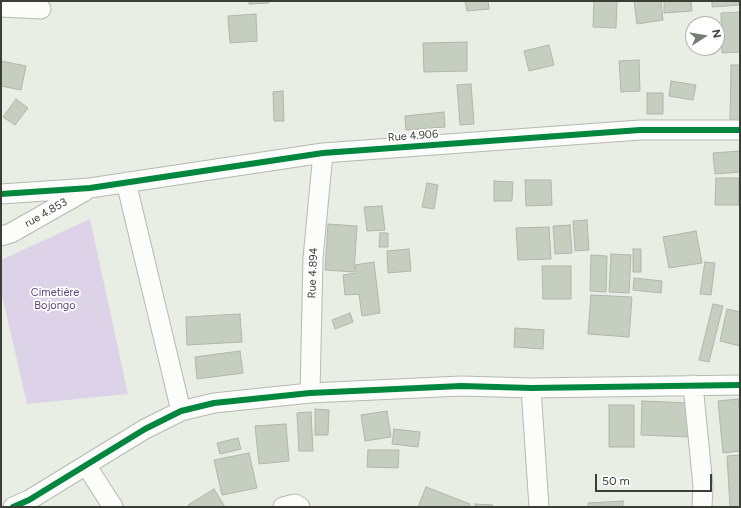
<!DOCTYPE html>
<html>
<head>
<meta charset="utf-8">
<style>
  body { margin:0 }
  #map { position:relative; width:741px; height:508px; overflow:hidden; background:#e9eee5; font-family:Figtree,sans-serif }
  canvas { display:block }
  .frame { position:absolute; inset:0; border:2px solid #3a3e37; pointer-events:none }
  .north { position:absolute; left:685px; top:16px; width:40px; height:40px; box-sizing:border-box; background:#fff; border:1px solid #b0b2af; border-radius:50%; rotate:78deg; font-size:11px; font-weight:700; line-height:16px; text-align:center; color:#3a3e37 }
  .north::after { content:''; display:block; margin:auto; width:14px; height:18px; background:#777c74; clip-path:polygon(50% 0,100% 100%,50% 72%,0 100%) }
  .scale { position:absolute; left:595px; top:474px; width:117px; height:18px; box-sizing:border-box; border:2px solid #3a3e37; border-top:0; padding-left:5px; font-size:12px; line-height:14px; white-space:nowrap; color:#3a3e37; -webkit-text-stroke:3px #fff; paint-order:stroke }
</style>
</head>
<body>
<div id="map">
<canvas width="741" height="508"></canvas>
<div class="frame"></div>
<div class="north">N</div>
<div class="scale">50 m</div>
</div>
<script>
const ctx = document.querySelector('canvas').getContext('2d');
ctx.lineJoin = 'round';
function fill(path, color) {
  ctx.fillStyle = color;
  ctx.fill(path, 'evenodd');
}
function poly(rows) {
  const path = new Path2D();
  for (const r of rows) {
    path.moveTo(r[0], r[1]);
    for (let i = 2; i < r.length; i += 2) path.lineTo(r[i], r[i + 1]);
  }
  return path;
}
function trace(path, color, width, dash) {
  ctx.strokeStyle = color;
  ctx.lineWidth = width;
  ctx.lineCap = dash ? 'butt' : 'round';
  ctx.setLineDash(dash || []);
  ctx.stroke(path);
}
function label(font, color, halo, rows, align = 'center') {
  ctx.font = font + ' Figtree,sans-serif';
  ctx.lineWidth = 3.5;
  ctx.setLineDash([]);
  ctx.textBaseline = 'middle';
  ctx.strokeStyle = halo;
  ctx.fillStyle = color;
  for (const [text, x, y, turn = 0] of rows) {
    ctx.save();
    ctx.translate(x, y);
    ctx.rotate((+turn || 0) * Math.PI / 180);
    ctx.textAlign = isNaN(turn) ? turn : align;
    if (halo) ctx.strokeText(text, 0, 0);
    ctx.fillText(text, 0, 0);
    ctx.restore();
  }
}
fill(poly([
  [90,219,128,394,27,404,1,291,1,260]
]), '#dcd3e8');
const building = poly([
  [249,1,268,1,269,3,249,4,249,1],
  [465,1,488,1,489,9,467,11,465,1],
  [594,1,617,1,616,28,593,27,594,1],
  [634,1,661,1,663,20,637,24,634,1],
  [664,1,691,1,692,11,664,13,664,1],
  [712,1,740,1,740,5,712,7,712,1],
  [740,12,740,52,722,53,721,13,740,12],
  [256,14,257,41,230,43,228,16,256,14],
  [467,42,467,71,424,72,423,43,467,42],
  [549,45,554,65,529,71,524,51,549,45],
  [639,60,640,91,621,92,619,61,639,60],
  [1,61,26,66,21,90,1,86,1,61],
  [731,65,740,65,740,122,730,121,731,65],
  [671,81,696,85,693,100,669,96,671,81],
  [471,84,474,124,460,125,457,85,471,84],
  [283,91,284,121,274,121,273,92,283,91],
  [647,93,663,93,663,114,647,114,647,93],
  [16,99,28,108,15,125,3,117,16,99],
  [444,112,445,127,406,130,405,116,444,112],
  [740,151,740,172,715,174,713,153,740,151],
  [716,178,739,178,739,205,715,205,716,178],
  [525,180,551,180,552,205,526,206,525,180],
  [494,181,513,182,512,201,494,201,494,181],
  [427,183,438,185,434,209,422,207,427,183],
  [382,206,385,230,367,231,364,207,382,206],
  [587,220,589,250,575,251,573,221,587,220],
  [328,224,357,226,354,272,325,270,328,224],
  [570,225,572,253,555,254,553,226,570,225],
  [549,227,551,259,518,260,516,228,549,227],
  [696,231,702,263,669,268,663,237,696,231],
  [380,233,388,233,388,247,379,247,380,233],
  [409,249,411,271,388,273,387,251,409,249],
  [633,249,641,249,641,272,633,272,633,249],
  [611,254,631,255,629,293,609,292,611,254],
  [591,255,607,256,606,292,590,291,591,255],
  [374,262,380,313,362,316,359,294,345,295,343,275,356,273,355,265,374,262],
  [705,262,715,263,711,295,700,294,705,262],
  [542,266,571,266,571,299,543,299,542,266],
  [634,278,662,281,661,293,633,290,634,278],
  [591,295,632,297,629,337,588,334,591,295],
  [713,304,723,306,709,362,699,360,713,304],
  [727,309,740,312,740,346,720,341,727,309],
  [350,313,353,322,335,329,332,320,350,313],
  [240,314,242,342,187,345,186,317,240,314],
  [515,328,544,330,543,349,514,347,515,328],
  [240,351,243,373,197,379,195,357,240,351],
  [738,399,740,413,740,451,723,453,718,401,738,399],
  [642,401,690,403,689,437,641,435,642,401],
  [609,405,634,405,634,447,609,447,609,405],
  [315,409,329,410,328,435,315,435,315,409],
  [387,411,391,437,365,441,361,415,387,411],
  [311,412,313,451,299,451,297,413,311,412],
  [286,424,289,461,259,464,255,426,286,424],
  [394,429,420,432,418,447,392,444,394,429],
  [238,438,241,449,220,454,217,443,238,438],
  [368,450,399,450,398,468,367,467,368,450],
  [249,453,257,488,222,495,214,460,249,453],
  [740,455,740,507,730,507,727,456,740,455],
  [426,487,470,504,469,507,418,507,426,487],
  [214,489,225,507,189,507,188,505,214,489],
  [623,501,623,507,588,507,588,503,623,501],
  [475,504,493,505,492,507,475,507,475,504]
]);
fill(building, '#c6cebf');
trace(building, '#b1b5ae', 1);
const minor = poly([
  [1,7,41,9],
  [126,182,181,411],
  [1,194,90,188,323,153,640,130,740,130],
  [1,236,11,233,85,191],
  [693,385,703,486,702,507],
  [531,388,539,507],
  [310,393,313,258,323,153],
  [86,465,113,507],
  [13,507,29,500,145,429,181,411,214,403,310,393,461,386,531,388,740,385],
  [283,507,295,504,300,507]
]);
trace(minor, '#b5b9b2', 21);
trace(minor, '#fcfcfb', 19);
trace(poly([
  [1,194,90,188,323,153,640,130,740,130],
  [13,507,29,500,145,429,181,411,214,403,310,393,461,386,531,388,740,385]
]), '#00873e', 6);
label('11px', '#3a3e37', '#fff', [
  ["Rue 4.906",413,136,-4],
  ["rue 4.853",46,213,-30],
  ["Rue 4.894",313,273,-88]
]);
label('11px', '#5d3d80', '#fff', [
  ["Cimetière",55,293],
  ["Bojongo",55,306]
]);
</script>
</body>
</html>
